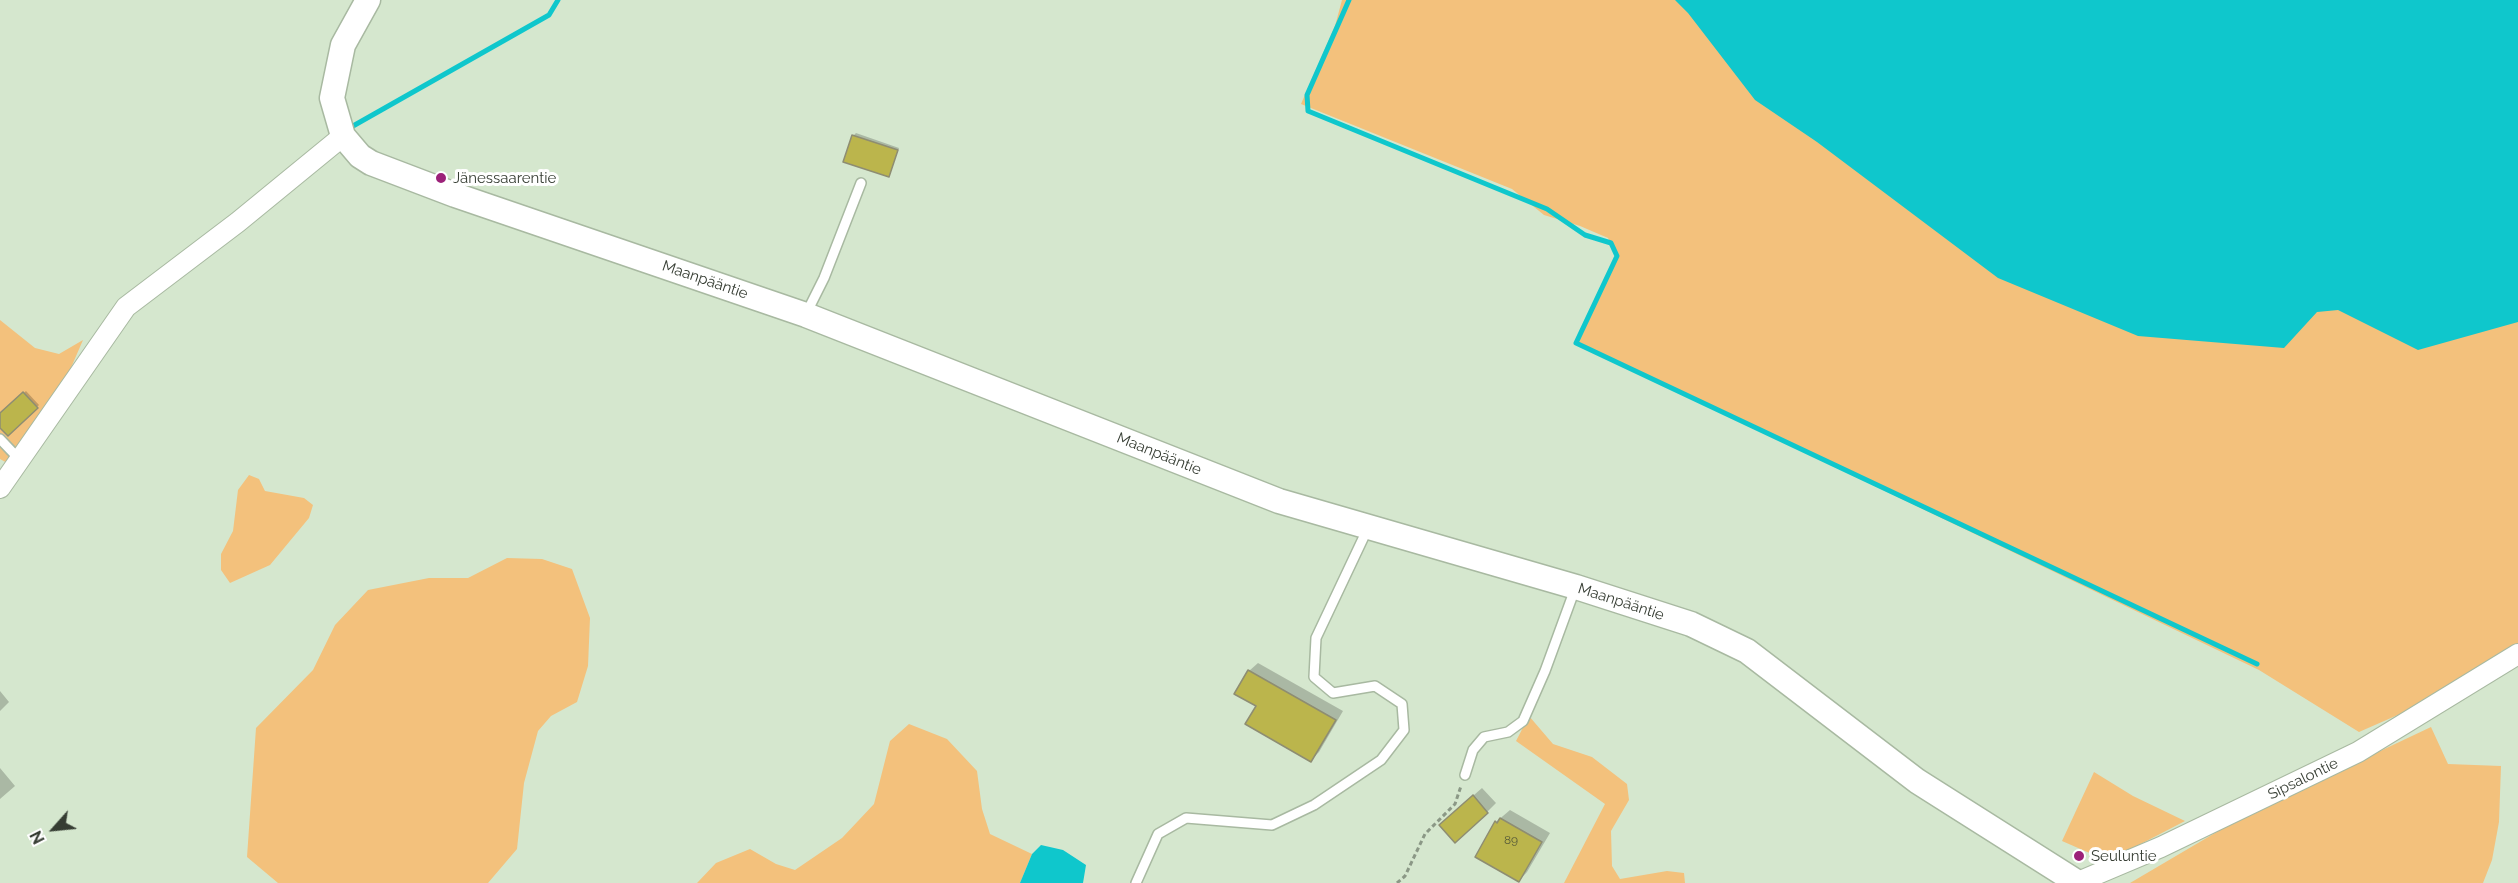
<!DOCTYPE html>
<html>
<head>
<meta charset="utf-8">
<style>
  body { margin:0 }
  #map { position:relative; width:2518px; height:883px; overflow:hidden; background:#d5e7ce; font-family:Raleway,sans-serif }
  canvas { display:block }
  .north { position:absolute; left:24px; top:799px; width:60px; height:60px; -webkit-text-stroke:4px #fff; paint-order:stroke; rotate:243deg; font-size:16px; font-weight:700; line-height:24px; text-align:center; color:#363d33 }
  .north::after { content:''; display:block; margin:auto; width:21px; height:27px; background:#363d33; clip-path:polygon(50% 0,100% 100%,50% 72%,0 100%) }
</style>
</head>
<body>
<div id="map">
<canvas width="2518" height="883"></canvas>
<div class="north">N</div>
</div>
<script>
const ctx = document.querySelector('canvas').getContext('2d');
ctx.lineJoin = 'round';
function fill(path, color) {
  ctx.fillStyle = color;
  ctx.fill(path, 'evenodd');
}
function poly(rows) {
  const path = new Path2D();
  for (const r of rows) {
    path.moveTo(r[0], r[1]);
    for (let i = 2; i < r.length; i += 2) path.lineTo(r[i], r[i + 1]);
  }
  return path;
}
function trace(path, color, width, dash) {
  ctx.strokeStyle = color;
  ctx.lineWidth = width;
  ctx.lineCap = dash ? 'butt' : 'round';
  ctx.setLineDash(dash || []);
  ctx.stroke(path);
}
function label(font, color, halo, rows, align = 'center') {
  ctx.font = font + ' Raleway,sans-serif';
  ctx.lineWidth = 6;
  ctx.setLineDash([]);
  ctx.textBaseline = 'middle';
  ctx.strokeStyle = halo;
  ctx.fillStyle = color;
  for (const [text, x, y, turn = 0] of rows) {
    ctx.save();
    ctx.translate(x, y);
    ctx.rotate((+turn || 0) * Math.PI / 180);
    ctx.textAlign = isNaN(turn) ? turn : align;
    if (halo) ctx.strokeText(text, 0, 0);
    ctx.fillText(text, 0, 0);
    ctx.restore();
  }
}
fill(poly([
  [1342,0,1946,0,2518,204,2518,644,2416,707,2359,732,2259,670,1576,343,1617,256,1608,238,1580,226,1544,215,1512,189,1301,104,1335,26],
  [0,320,35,348,59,354,83,340,70,370,9,464,0,459],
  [249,475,259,479,265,491,304,498,313,505,309,518,270,565,230,583,221,570,221,554,233,531,238,490],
  [507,558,542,559,572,569,590,618,588,666,577,702,551,716,538,731,524,783,517,849,488,883,278,883,247,857,256,728,313,670,335,625,368,590,429,578,468,578],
  [1529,716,1553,744,1592,757,1627,784,1629,800,1611,831,1612,866,1620,879,1667,871,1684,873,1685,883,1564,883,1605,804,1516,741],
  [909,724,947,739,977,771,982,809,990,834,1032,854,1020,883,697,883,716,863,750,849,776,864,795,870,842,838,874,804,890,741],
  [2431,727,2448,764,2501,766,2499,822,2492,860,2483,883,2130,883,2249,813],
  [2094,772,2133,796,2185,821,2108,861,2062,841]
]), '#f3c17c');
fill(poly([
  [1675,0,2518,0,2518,322,2418,350,2338,310,2317,312,2284,348,2138,336,1998,278,1817,142,1755,100,1688,13],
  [1041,845,1063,850,1086,865,1083,883,1020,883,1032,854]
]), '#0fc7cc');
fill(poly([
  [856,133,899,148,889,175,853,136],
  [26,391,39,405,8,434,0,426,0,415],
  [1258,663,1343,711,1319,752,1311,760,1249,671],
  [0,691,9,702,0,711],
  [0,768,15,786,0,799],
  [1482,788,1496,803,1487,812,1450,816],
  [1510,810,1550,833,1527,872,1519,881,1477,856,1496,822]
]), '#0003');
trace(poly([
  [1349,0,1307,95,1308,111,1547,209,1585,235,1611,243,1617,256,1576,343,2257,664],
  [353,126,549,15,558,0]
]), '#0fc7cc', 5);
const building = poly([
  [852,135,898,150,889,177,843,162,852,135],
  [23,392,38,408,8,436,0,428,0,413,23,392],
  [1248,670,1336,720,1311,762,1245,724,1256,706,1234,694,1248,670],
  [1473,795,1488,813,1455,843,1439,825,1473,795],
  [1500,818,1542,842,1519,882,1475,857,1495,821,1497,823,1500,818]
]);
fill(building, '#bbb54c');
trace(building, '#8e8d72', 1.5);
const service = poly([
  [806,314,824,278,861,183],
  [0,439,20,460],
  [1465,775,1473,750,1484,737,1508,732,1523,721,1545,671,1575,589],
  [1136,883,1158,834,1186,818,1272,825,1314,805,1381,760,1404,730,1402,704,1375,686,1333,693,1314,677,1316,638,1368,528]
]);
const minor = poly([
  [0,488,126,307,238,222,343,136],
  [2076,883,2161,847,2358,752,2518,654]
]);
const tertiary = poly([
  [368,0,343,45,332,98,343,136,360,156,371,163,455,195,806,315,1279,501,1576,587,1691,624,1747,651,1917,781,2078,883]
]);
trace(service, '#a8b9a1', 12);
trace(minor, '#a8b9a1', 22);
trace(tertiary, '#a8b9a1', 27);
trace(poly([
  [1397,883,1405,876,1425,834,1455,804,1461,786]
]), '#8b9886', 3, [4.5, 3]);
trace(service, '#fff', 9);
trace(minor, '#fff', 20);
trace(tertiary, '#fff', 24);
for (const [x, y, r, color] of [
  [441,178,6,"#9c2179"],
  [2079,856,6,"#9c2179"]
]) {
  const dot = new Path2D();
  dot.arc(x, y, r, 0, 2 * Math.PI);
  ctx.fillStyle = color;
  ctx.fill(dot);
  trace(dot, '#fff', 2);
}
label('12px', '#575b39', null, [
  ["89",1511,840]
]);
label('15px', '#363d33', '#fff', [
  ["Jänessaarentie",453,178],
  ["Seuluntie",2091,856]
], 'left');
label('15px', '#363d33', '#fff', [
  ["Maanpääntie",705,280,19],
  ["Maanpääntie",1159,454,22],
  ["Maanpääntie",1621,602,18],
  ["Sipsalontie",2303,779,-26]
]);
</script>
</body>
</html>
